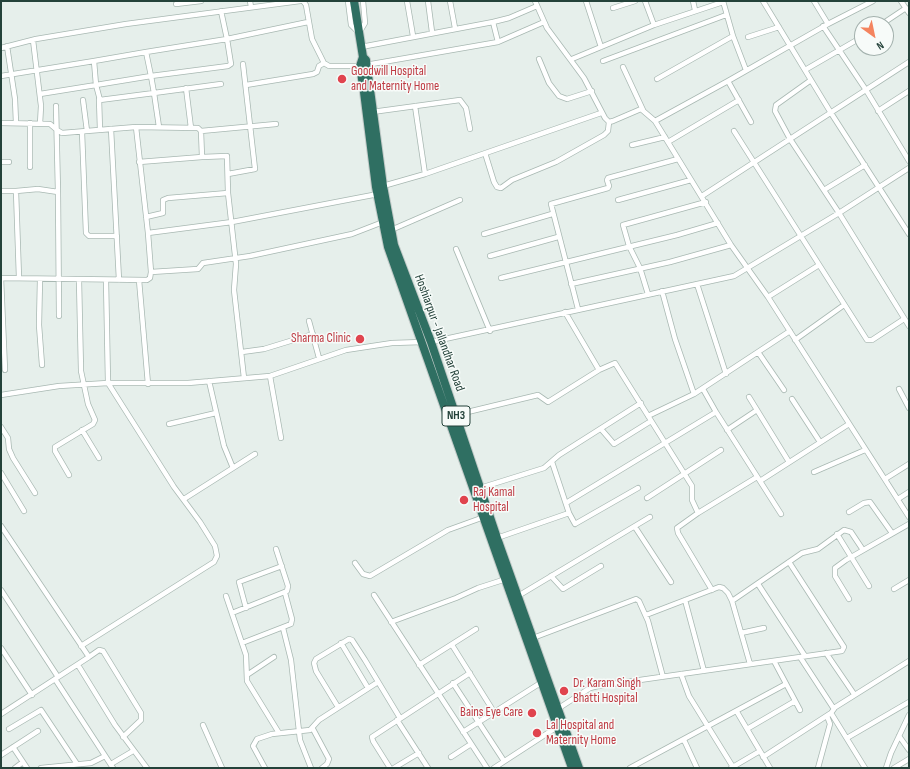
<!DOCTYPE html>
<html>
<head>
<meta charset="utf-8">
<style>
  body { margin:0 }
  #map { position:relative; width:910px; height:769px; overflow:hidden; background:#e6efeb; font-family:"Sofia Sans Condensed",sans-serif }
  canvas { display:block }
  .frame { position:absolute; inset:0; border:2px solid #24423a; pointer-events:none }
  .north { position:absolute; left:854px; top:16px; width:40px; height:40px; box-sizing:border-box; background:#f7fbf9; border:1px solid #a3b1ad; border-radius:50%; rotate:147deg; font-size:11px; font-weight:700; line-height:16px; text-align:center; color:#24423a }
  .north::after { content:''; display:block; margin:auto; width:14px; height:18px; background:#f4845f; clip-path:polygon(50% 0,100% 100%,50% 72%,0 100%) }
</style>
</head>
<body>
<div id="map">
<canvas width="910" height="769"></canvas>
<div class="frame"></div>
<div class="north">N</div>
</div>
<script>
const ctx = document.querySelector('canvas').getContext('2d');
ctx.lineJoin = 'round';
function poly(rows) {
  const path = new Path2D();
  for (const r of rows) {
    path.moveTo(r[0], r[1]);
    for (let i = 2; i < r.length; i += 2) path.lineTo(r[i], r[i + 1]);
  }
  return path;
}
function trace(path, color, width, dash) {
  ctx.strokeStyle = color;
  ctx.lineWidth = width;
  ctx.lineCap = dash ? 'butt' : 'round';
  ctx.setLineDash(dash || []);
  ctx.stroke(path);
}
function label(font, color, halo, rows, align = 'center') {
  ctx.font = font + ' "Sofia Sans Condensed",sans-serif';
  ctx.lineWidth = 3;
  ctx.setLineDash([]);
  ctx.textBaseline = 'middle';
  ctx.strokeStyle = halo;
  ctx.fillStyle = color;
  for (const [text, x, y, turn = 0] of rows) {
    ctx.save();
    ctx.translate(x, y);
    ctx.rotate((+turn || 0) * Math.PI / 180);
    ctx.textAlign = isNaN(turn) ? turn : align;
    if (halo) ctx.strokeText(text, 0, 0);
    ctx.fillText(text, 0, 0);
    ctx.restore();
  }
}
const street = poly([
  [250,1,251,7],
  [303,1,306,5,312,39,324,63,329,66,360,66,498,42,544,22],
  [348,1,351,25,359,33,365,23,363,1],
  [407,1,413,36],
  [428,1,432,32],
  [450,1,455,28],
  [535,1,547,28,584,78,605,118,609,122,613,121,641,109,655,121,731,245,768,297,909,517],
  [586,1,601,47],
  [645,1,654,25],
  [693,1,695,10],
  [723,1,733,36,746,70],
  [763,1,831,113,909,234],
  [814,1,828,24],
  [901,1,909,13],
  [176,4,201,1],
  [613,8,635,1],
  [221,11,227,39,308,22],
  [493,22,498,42],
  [882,24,906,8],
  [823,26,866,90,909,161],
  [748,37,779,27],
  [33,40,41,106,40,124],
  [7,46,15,99,16,123],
  [361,47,493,22,509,18,537,6],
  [1,48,36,39,126,24,300,1],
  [539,59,549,83,559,96,567,99,592,91],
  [572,59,654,25,723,2],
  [603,61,726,15],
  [623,67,643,110],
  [805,70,862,37],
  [1,76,94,61,146,52,227,39,231,64,228,66,151,76,146,52],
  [657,79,733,36],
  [811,80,776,105,775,111,790,139,839,213,909,326],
  [728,81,751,122],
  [246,85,313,74,317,72,319,66,324,63],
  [186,88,191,128],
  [40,94,96,85,151,76,154,93,100,100,96,85,94,61],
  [99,99,100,130],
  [83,100,87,131],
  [56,106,58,192],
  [415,106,425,174],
  [878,111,909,91],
  [372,112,460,100,466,108,470,129],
  [655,121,728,81,828,24,873,1],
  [1,123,50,124,57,130,62,133,136,127,198,128,201,131,202,157,227,156,228,193,236,264,234,290,244,378],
  [30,123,30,167],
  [136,127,148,233,151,272],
  [159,127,154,93,221,84],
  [111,129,119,280],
  [201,131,276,124],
  [734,131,867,340,872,340,904,319],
  [82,132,86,233,89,236,117,236],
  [668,142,739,100],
  [632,145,665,137],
  [485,153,494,182,497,187,501,188,512,180,556,162,604,135,608,131,609,122],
  [1,162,9,162],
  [139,162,202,157],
  [228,174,255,169,243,64],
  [383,186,425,174,601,113],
  [824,190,865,165],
  [1,191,16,191,19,278],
  [16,191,38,189,58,192,59,316],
  [702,196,909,62],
  [618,200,691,180],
  [146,217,163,213,163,200,168,198,228,193],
  [391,230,460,200],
  [148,233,232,222,378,194],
  [484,234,552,214],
  [456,249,490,331],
  [490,256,558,237],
  [1,278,147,280,150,278,151,272,198,269,203,263,250,256,352,234,383,222],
  [1,278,5,370],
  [501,278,677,235,718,223],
  [40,279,39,325,42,365],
  [139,280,148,384],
  [571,284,670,262,731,245],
  [697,284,726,374],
  [662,291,675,339,694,394],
  [648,294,640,268,629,246,623,225,706,202],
  [768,297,819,265],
  [578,309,551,204,608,188,609,186,607,180,608,178,678,159],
  [565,312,599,370],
  [309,321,319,358],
  [795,340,844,305],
  [431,342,734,276,839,213,909,168],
  [242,352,264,349,313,334],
  [758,352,784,390],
  [270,376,281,438],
  [209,381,224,446,233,468],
  [703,389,716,412,781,514],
  [899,389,909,408],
  [1,395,59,386,108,383,188,383,270,376,346,350,392,343,423,342],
  [749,397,789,462],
  [792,399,820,442],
  [455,415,538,395,548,402,599,370,615,363,692,486,692,500,698,513],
  [648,416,694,394,790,331],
  [169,424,216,413],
  [1,427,8,438,9,449,13,458,35,493],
  [601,429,614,444,651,421],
  [82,430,99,458],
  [727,430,757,410],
  [814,472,865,450],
  [1,473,24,511],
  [69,475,55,451,55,447,93,424,95,420,88,404,81,371,79,280],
  [885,479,909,464],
  [760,481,849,424],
  [480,488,544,468,559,455,641,403],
  [647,498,721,450],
  [184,499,255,454],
  [898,499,909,492],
  [566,503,716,412],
  [849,512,864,503,870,502,892,533],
  [569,513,575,524,638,488],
  [1,526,89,657,1,714],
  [635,527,671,582],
  [837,534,869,586],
  [497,538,569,513,552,462],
  [355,563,363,574,370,576,448,530,484,517],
  [551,576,563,589,601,566],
  [758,584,805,656],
  [894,589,909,580],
  [1,590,58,677],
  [712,590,678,533,677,528,698,513,757,477],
  [374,595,487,768],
  [226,596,246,655,247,681,279,733],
  [518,596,650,517],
  [849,599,835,576,835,568,846,560,909,524],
  [685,600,704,671],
  [732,601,802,553,818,549,844,530,851,532,863,550],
  [246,608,239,582,282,566],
  [232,613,287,591,288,586,276,549],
  [646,615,719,587,723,588,728,593,732,601,750,664],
  [391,622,456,598,478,588,506,579],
  [283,628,291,660,300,740,311,768],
  [741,633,764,628],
  [533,638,636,599,639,601,648,621,663,677],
  [242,643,291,624,292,619,285,593],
  [341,643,368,688],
  [452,645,494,712],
  [81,646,214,562,217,556,215,546,200,522,174,487,108,383,106,280],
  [1,648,32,695],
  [826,653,854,694],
  [89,657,99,650,103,651,141,713,141,720,123,737],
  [774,661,800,710],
  [78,665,115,725,147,768],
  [419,665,476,629],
  [681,674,689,696,733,767],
  [247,675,274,657],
  [55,679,113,768],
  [453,683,504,761],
  [338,707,316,671,314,663,316,659,349,639,352,640,365,660,400,718],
  [559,708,590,688,598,686,842,651,844,647,789,562],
  [834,708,909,661],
  [737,712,770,768],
  [831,713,865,768],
  [397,720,428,768],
  [203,725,222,768],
  [9,729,41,710,77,764],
  [313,729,329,759,327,764,322,768],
  [747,729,795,701],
  [463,732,542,682],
  [899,736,909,750],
  [847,738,909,702],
  [684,740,697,768],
  [13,747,27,768],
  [1,755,38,731],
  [451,757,471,744],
  [763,757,831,713,834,709,800,657],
  [111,764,133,751],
  [15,768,23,762],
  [41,768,91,763,105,756],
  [265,768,253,746,257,739,272,734,310,730,319,720,378,682],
  [390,768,373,741,372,737,470,673],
  [394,768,419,753],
  [494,768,557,727],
  [630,768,786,684],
  [731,768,760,751],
  [818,768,830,724,827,716],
  [886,768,891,753,909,715],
  [894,768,909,759]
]);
const highway = poly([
  [354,1,363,57,366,60,383,186,394,245,431,342,497,538,579,768],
  [363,57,360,66,364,92,376,187,388,247,572,768]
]);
trace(street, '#a8b8b2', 6);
trace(highway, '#c2cac8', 10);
trace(street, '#fff', 4.5);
trace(highway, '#2f6f62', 8);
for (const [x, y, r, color] of [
  [342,79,5,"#e0444e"],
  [360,339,5,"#e0444e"],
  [464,500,5,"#e0444e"],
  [564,691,5,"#e0444e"],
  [532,713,5,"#e0444e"],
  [537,733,5,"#e0444e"]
]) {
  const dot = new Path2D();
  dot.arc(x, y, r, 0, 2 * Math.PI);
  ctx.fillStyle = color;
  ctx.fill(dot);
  trace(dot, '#f7fbf9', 1.5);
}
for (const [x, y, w] of [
  [456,416,28]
]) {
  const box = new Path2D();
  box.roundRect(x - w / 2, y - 10, w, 20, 3);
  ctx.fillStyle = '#f7fbf9';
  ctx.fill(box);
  trace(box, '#24423a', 1);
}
label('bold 12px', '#24423a', null, [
  ["NH3",456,416]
]);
label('13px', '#be3a42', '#f7fbf9', [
  ["Goodwill Hospital",351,72],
  ["and Maternity Home",351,87],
  ["Sharma Clinic",351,339,"right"],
  ["Raj Kamal",473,493],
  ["Hospital",473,508],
  ["Dr. Karam Singh",573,684],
  ["Bhatti Hospital",573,699],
  ["Bains Eye Care",523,713,"right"],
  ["Lal Hospital and",546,726],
  ["Maternity Home",546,741]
], 'left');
label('13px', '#24423a', '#f7fbf9', [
  ["Hoshiarpur - Jallandhar Road",439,333,70]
]);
</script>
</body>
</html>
